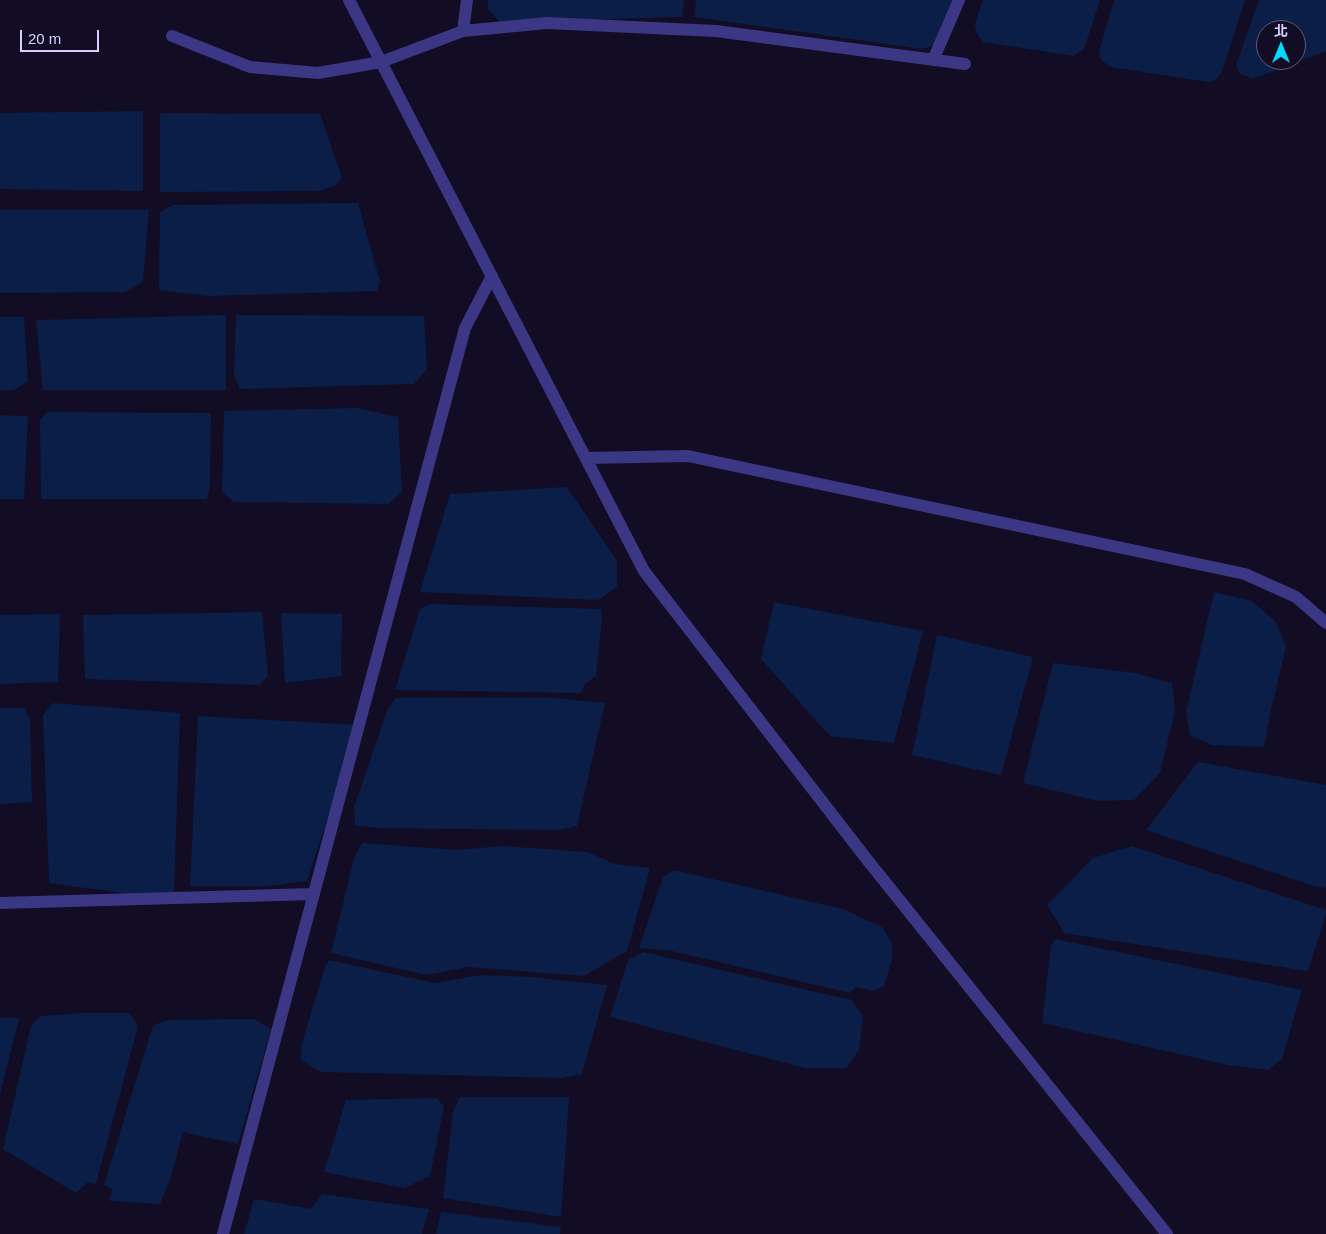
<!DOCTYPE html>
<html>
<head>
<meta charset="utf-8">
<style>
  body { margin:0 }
  #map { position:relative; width:1326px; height:1234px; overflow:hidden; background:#120d25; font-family:Helvetica,"Noto Sans TC",sans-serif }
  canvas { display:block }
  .north { position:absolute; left:1256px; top:20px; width:50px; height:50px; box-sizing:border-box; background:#120d25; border:1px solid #615b7c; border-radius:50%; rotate:0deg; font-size:14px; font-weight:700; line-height:20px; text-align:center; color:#d8d1ff }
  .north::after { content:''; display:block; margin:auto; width:18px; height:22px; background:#00dafc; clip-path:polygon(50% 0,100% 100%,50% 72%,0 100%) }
  .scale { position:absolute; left:20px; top:30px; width:79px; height:22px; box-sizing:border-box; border:2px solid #d8d1ff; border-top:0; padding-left:6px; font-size:15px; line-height:18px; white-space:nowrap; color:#d8d1ff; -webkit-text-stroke:4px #120d25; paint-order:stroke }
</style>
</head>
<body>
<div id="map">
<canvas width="1326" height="1234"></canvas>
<div class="north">北</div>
<div class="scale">20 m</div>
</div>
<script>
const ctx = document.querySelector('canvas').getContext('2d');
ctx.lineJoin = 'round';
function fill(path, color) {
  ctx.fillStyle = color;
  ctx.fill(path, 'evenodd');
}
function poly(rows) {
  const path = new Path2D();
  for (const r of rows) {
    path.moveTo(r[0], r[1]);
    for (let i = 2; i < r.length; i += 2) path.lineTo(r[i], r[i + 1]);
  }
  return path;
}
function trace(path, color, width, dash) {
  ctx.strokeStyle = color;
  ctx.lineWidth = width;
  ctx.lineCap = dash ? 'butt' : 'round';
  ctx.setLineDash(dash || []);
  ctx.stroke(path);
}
fill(poly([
  [488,0,684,0,682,17,500,22,488,9],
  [696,0,962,0,938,43,923,49,694,17],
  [983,0,1100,0,1084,49,1074,56,983,42,976,32,975,24],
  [1114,0,1245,0,1222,72,1216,79,1208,82,1111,67,1102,61,1099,52],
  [1259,0,1326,0,1326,51,1253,79,1240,74,1236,65],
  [1266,30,1296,30,1296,60,1266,60],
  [143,111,143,191,0,189,0,113],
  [160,113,320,114,342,178,334,186,318,191,160,192],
  [358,203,380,282,377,291,207,296,159,290,160,212,173,205],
  [0,210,149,210,143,282,125,292,0,293],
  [226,315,226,390,43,390,36,320],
  [236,315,424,316,427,369,414,384,240,389,234,375],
  [0,317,24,317,28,382,13,390,0,390],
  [357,408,398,417,402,492,388,504,234,502,222,492,224,411],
  [47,412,211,413,210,487,207,499,41,499,40,420],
  [0,415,28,416,24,499,0,499],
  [567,487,617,561,617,587,598,600,420,592,450,494],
  [1214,592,1252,601,1276,622,1286,647,1271,710,1264,747,1212,745,1190,735,1186,712],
  [774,602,923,631,894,743,830,736,761,659],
  [429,604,601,609,602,620,596,676,585,684,581,693,395,690,420,609],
  [262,612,268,676,260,685,85,679,83,615],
  [281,613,342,614,341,676,285,683],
  [60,614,58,682,0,684,0,615],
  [937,635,1033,657,1001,775,912,755],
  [1053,663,1135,673,1172,683,1175,711,1160,773,1134,800,1097,801,1023,783],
  [396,698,555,698,605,703,577,826,559,830,376,828,355,825,354,807,388,708],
  [53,703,180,713,174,893,129,894,49,883,43,715],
  [0,708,24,708,30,720,32,802,0,804],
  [198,716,358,725,307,881,269,886,190,886],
  [1198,762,1326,785,1326,888,1314,886,1146,830],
  [362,843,459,850,501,846,587,852,615,864,650,868,627,951,584,976,467,967,427,975,331,953,354,858],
  [1132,846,1326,910,1326,914,1308,971,1064,933,1047,905,1093,858],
  [674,870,843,909,882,927,892,943,892,959,884,986,873,991,856,987,850,993,672,951,639,948,663,877],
  [1055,939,1302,990,1282,1059,1268,1070,1228,1065,1042,1023,1051,946],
  [643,952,851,1000,863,1015,859,1050,846,1068,805,1068,610,1017,628,960],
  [329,960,435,983,481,975,531,977,607,985,582,1074,561,1078,321,1072,300,1059,302,1043,325,967],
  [81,1013,129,1013,138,1026,96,1184,88,1182,76,1193,3,1149,31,1026,41,1016],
  [0,1018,19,1018,0,1094],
  [254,1019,271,1029,238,1144,183,1132,171,1177,160,1204,110,1201,112,1189,104,1185,153,1025,169,1020],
  [460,1097,569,1097,561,1217,443,1198,453,1111],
  [436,1098,444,1106,430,1176,404,1188,324,1172,346,1100],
  [322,1194,429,1209,422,1234,244,1234,254,1199,311,1209],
  [441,1212,561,1227,560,1234,436,1234]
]), '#0a1e47');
trace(poly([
  [349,0,644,571,865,857,1167,1234],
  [463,31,467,0],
  [172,36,250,67,318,73,381,62,463,31,547,23,716,31,965,64],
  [933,60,959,0],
  [586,458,688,456,1245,574,1296,597,1326,623],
  [0,903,314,894],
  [223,1234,465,328,492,276]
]), '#3c3785', 12);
</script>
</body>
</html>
